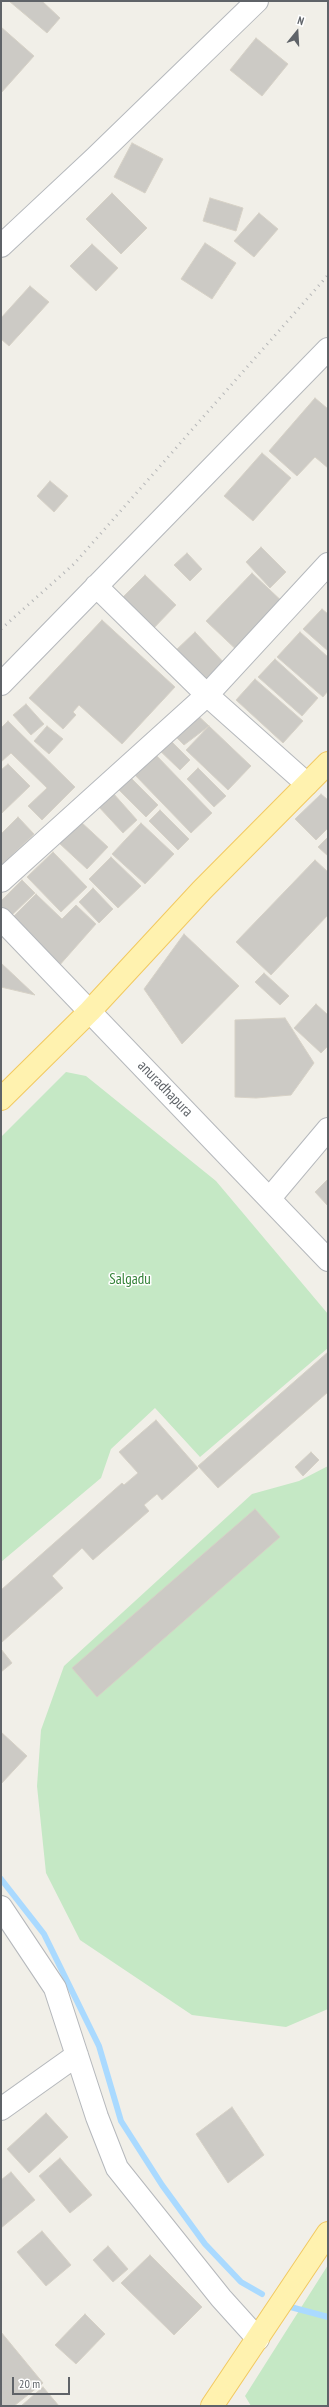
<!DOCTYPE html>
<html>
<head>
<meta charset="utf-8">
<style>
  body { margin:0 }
  #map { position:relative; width:329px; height:2407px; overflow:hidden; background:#f1efe8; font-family:"PT Sans Narrow",sans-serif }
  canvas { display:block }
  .frame { position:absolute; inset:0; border:2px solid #5f6368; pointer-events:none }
  .north { position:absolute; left:277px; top:12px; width:40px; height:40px; -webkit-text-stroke:3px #fff; paint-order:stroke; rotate:18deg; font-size:11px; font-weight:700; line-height:16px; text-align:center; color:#5f6368 }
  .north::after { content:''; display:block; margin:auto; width:14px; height:18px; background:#5f6368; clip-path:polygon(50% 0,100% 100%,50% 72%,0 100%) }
  .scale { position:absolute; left:12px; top:2377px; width:58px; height:18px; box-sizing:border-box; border:2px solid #5f6368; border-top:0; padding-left:5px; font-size:12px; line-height:14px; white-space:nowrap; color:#5f6368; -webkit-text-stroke:3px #fff; paint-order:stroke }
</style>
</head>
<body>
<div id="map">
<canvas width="329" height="2407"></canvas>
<div class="frame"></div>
<div class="north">N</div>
<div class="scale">20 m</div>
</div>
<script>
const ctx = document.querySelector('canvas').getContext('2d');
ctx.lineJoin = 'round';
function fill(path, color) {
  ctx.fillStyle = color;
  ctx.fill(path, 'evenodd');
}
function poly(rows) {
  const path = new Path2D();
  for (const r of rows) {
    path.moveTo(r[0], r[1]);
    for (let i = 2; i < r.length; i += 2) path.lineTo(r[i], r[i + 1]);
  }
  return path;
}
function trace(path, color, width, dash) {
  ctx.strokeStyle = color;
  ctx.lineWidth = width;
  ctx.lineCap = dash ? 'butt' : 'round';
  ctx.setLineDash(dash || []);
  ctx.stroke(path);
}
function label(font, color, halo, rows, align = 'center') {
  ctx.font = font + ' "PT Sans Narrow",sans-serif';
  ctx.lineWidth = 3;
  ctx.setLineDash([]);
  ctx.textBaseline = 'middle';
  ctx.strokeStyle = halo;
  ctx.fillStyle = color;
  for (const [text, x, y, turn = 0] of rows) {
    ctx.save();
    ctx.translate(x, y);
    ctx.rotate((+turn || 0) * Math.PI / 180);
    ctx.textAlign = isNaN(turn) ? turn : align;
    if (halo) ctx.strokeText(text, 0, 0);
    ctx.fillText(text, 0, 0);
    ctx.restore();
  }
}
fill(poly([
  [66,1072,86,1076,216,1181,328,1314,328,1348,200,1457,155,1408,111,1449,101,1478,1,1562,1,1137],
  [328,1466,328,2009,286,2027,192,2015,80,1940,46,1873,37,1786,41,1730,64,1666,252,1494,299,1481],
  [328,2265,328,2406,251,2406,245,2396]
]), '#c5e8c5');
trace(poly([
  [1,1879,44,1934,99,2046,121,2121,162,2185,205,2244,241,2282,262,2294],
  [283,2305,328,2317]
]), '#aadaff', 6);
const building = poly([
  [9,1,42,1,60,18,47,33,9,1],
  [1,27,34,56,1,93,1,27],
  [256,38,288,64,262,96,230,70,256,38],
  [132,143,163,159,145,193,114,177,132,143],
  [112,193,147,228,121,254,86,219,112,193],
  [210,198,243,208,236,231,203,221,210,198],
  [259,213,278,229,254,257,234,241,259,213],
  [205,243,236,263,212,299,181,279,205,243],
  [92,244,118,268,96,291,70,266,92,244],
  [30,286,49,302,9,346,1,339,1,318,30,286],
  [315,398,328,409,328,468,315,457,297,476,269,451,315,398],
  [262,453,291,478,253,521,224,496,262,453],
  [50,481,68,496,54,512,37,496,50,481],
  [261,547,286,572,270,588,246,562,261,547],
  [187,553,202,569,190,581,174,565,187,553],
  [252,573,287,606,242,655,206,621,252,573],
  [145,575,176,605,150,632,119,601,145,575],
  [322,609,328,614,328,651,303,629,322,609],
  [102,620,175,687,122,744,79,705,73,712,76,715,63,729,29,698,102,620],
  [195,632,228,667,206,686,174,652,195,632],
  [300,632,328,657,328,691,323,697,277,657,300,632],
  [275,659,318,698,302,716,258,677,275,659],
  [255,679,303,721,283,743,236,700,255,679],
  [26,704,44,724,31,735,13,715,26,704],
  [192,710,209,726,184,745,171,732,192,710],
  [8,721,75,787,42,820,28,806,47,788,11,753,1,762,1,728,8,721],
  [47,726,63,739,49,754,34,741,47,726],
  [209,726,251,766,228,790,186,750,209,726],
  [165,735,190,760,180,770,155,746,165,735],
  [154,753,212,813,191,833,133,773,154,753],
  [8,764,30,786,2,813,1,770,8,764],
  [198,768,226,796,214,807,187,779,198,768],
  [128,775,158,805,146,817,116,787,128,775],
  [113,793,137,820,123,833,98,806,113,793],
  [321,794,328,800,328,828,316,840,295,819,321,794],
  [160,810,189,839,178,850,149,821,160,810],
  [18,817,34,834,1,866,1,834,18,817],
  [80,821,108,847,87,869,59,843,80,821],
  [141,823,174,854,145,884,112,854,141,823],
  [328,837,328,856,318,847,328,837],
  [53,852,87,887,61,912,27,877,53,852],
  [111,857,141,886,118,908,89,879,111,857],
  [315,860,328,872,328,915,271,975,236,942,315,860],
  [22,880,35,893,10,917,1,908,1,901,22,880],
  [93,888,113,909,99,923,79,902,93,888],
  [36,894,62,919,76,905,96,924,58,967,10,920,36,894],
  [184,934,239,986,182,1044,144,989,184,934],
  [1,963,35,995,1,987,1,963],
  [264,973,289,996,280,1005,255,982,264,973],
  [316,1004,328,1015,328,1046,321,1053,294,1028,316,1004],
  [285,1018,314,1063,291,1095,256,1098,235,1097,235,1020,285,1018],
  [328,1179,328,1206,315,1192,328,1179],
  [328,1352,328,1392,218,1488,198,1466,328,1352],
  [156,1420,198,1468,162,1500,157,1494,144,1505,149,1511,93,1560,82,1548,52,1576,63,1588,2,1642,1,1590,122,1483,124,1485,138,1473,119,1452,156,1420],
  [311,1452,319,1460,303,1476,295,1467,311,1452],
  [255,1509,280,1537,97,1697,72,1668,255,1509],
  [1,1649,12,1663,1,1672,1,1649],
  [1,1732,27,1756,1,1784,1,1732],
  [232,2107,264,2155,228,2183,196,2134,232,2107],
  [46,2113,68,2137,29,2173,7,2149,46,2113],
  [60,2158,92,2195,70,2213,39,2176,60,2158],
  [11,2172,35,2200,1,2228,1,2180,11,2172],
  [42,2231,71,2265,46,2286,17,2252,42,2231],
  [108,2246,128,2269,113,2282,93,2260,108,2246],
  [150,2255,202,2307,174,2335,121,2283,150,2255],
  [85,2314,105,2334,76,2364,55,2345,85,2314],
  [1,2332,43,2383,14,2406,1,2406,1,2332],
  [43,2387,59,2406,21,2406,43,2387]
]);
fill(building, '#cccac5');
trace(building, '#d6d1c6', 1);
const minor = poly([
  [1,246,95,158,257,1],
  [96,586,207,695,307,784],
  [1,684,328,349],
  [1,881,207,695,328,564],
  [1,919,328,1260],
  [270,1198,328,1129],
  [1,1907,55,1988,97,2117,117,2168,221,2298,258,2339],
  [1,2109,77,2055]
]);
const primary = poly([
  [1,1099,90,1011,202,890,328,763],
  [212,2406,328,2233]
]);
trace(minor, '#b5b8bc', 24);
trace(primary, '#f2c960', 24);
trace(minor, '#fff', 22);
trace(primary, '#fff2af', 22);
trace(poly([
  [1,629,74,564,328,275]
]), '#b6b7b8', 3, [1, 5]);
label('15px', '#5f6368', '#fff', [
  ["anuradhapura",165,1089,46]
]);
label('15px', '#348238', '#fff', [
  ["Salgadu",130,1280]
]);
</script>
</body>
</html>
